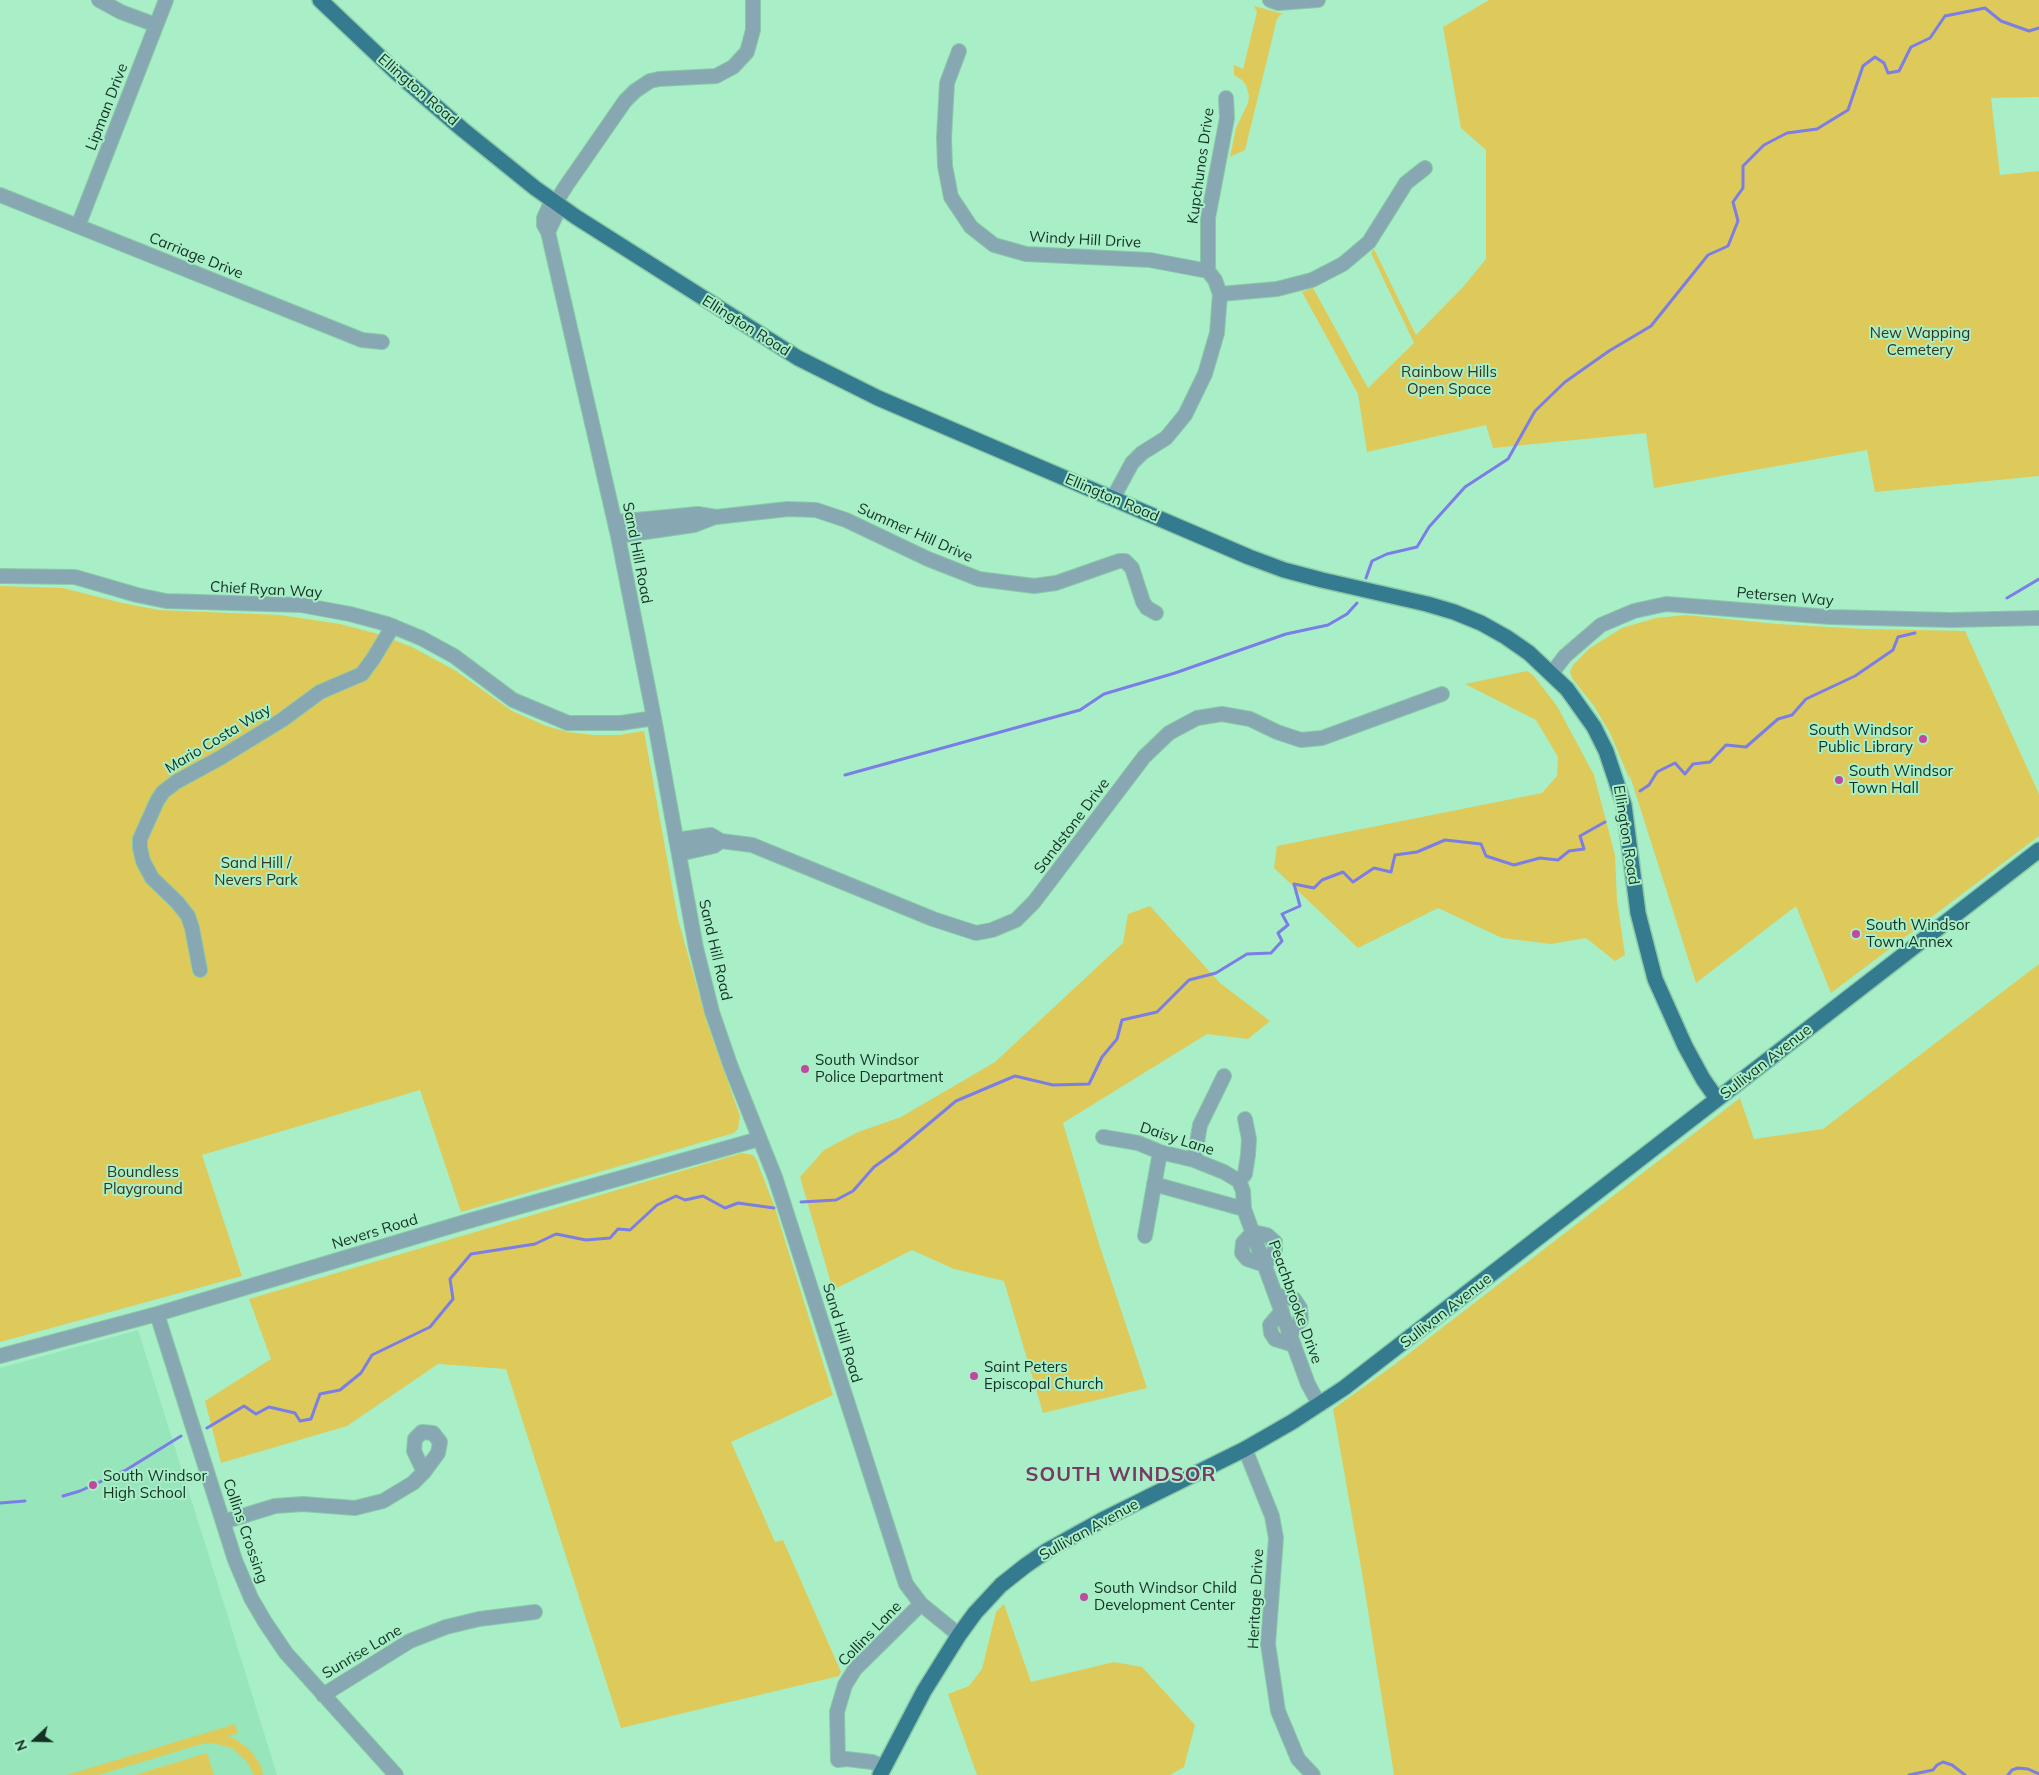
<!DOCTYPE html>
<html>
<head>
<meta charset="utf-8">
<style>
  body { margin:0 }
  #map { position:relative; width:2039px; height:1775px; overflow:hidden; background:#a8efc8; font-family:Mulish,sans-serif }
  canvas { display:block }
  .north { position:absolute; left:10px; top:1715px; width:50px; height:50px; -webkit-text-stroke:4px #a8efc8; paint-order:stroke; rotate:249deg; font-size:14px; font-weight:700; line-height:20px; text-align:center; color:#143123 }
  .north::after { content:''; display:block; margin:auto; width:18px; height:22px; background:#143123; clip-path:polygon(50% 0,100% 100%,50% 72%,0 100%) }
</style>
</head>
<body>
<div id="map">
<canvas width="2039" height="1775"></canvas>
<div class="north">N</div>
</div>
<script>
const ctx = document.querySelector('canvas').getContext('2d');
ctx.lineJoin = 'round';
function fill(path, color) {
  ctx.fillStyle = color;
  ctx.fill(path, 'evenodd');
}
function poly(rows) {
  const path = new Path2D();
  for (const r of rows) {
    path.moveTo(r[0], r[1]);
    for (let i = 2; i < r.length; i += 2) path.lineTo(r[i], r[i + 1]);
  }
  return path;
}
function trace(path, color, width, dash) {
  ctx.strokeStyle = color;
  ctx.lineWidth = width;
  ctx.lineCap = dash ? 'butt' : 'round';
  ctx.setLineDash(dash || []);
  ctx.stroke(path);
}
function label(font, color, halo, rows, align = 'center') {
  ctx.font = font + ' Mulish,sans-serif';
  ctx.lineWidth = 4;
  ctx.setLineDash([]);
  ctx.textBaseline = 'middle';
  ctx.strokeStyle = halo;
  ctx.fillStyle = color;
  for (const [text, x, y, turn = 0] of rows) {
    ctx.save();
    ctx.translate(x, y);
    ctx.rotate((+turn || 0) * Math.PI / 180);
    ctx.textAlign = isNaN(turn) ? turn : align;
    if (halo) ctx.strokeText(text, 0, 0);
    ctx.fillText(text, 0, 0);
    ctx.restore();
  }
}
fill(poly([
  [138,1330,224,1604,277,1775,0,1775,0,1368]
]), '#96e5bb');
fill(poly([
  [1489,0,2039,0,2039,97,1991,98,2000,175,2039,171,2039,476,1875,492,1867,450,1654,488,1646,433,1493,448,1486,425,1367,452,1358,394,1302,292,1313,288,1368,388,1414,343,1371,253,1374,249,1416,335,1463,287,1486,259,1486,150,1461,128,1443,27],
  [1254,6,1284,14,1280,15,1277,19,1245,150,1230,157,1236,128,1248,103,1249,96,1246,85,1242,80,1234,75,1234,65,1243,69,1257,12],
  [0,586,63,588,122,603,159,610,280,615,340,624,378,634,412,647,456,671,512,711,546,726,568,732,593,735,619,735,644,731,678,919,707,1023,740,1116,738,1129,734,1133,461,1212,420,1090,202,1155,242,1276,0,1342],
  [1686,615,1777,624,1864,629,1965,631,2039,794,2039,836,1831,993,1796,906,1696,983,1629,773,1630,780,1610,733,1594,706,1572,678,1570,672,1573,665,1590,648,1622,628,1656,618],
  [1527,671,1533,675,1557,706,1594,775,1615,855,1617,900,1625,955,1615,961,1586,938,1551,944,1502,938,1438,908,1358,948,1274,868,1277,846,1542,793,1557,776,1558,757,1536,720,1465,684],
  [1150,906,1220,983,1270,1021,1248,1039,1207,1034,1063,1123,1099,1244,1147,1388,1043,1413,1004,1281,954,1269,912,1250,833,1290,800,1177,824,1150,858,1132,901,1117,995,1062,1123,943,1128,914],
  [2039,964,2039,1775,1394,1775,1362,1573,1333,1409,1394,1365,1740,1098,1754,1139,1823,1129],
  [742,1153,753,1155,756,1159,774,1205,833,1395,731,1442,775,1542,783,1540,841,1672,839,1676,621,1728,506,1369,438,1364,347,1426,221,1463,205,1401,271,1359,249,1299],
  [1004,1604,1031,1682,1114,1662,1142,1667,1195,1725,1184,1767,1170,1775,977,1775,948,1694,969,1686,982,1669,996,1612],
  [235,1724,238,1733,228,1736,237,1740,250,1750,260,1764,263,1775,254,1775,247,1762,232,1748,212,1743,198,1745,99,1775,67,1775],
  [207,1753,214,1775,135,1775]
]), '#ddca5b');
trace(poly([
  [1366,578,1372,561,1387,554,1417,547,1429,527,1465,487,1508,459,1535,411,1565,382,1609,351,1651,326,1708,255,1728,246,1738,221,1733,202,1743,188,1743,166,1764,145,1787,133,1817,129,1848,110,1863,66,1875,57,1884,63,1888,73,1899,71,1911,47,1930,38,1945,16,1985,8,2001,21,2029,31,2039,28],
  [2007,598,2039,579],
  [845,775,1080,710,1104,694,1175,673,1286,634,1328,625,1347,614,1357,603],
  [1640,791,1649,785,1657,772,1675,763,1685,774,1693,764,1710,762,1726,745,1746,747,1778,719,1792,715,1806,699,1855,676,1893,650,1898,637,1915,633],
  [801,1202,836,1200,853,1191,874,1167,895,1152,956,1101,1015,1076,1053,1085,1089,1084,1102,1057,1117,1039,1122,1020,1157,1012,1189,980,1216,973,1247,954,1271,953,1282,941,1278,933,1288,925,1282,914,1300,906,1294,884,1314,888,1322,880,1343,872,1353,882,1374,868,1391,872,1395,855,1417,852,1445,840,1481,844,1486,856,1514,865,1540,858,1558,860,1569,851,1584,849,1580,836,1605,822],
  [207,1428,244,1406,256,1414,269,1407,295,1413,300,1421,311,1419,320,1394,340,1390,361,1373,372,1355,430,1327,453,1299,450,1279,471,1254,535,1244,556,1234,586,1240,610,1238,618,1229,630,1230,657,1205,676,1196,685,1200,703,1196,725,1208,738,1203,774,1208],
  [63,1496,80,1491,126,1470,181,1436],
  [0,1503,25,1501],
  [1909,1775,1933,1770,1937,1765,1943,1762,1952,1765,1965,1775],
  [2008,1775,2012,1770,2018,1768,2028,1769,2039,1774]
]), '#7b7ee5', 3);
const minor = poly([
  [99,0,121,12,156,25],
  [753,0,753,30,747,52,733,67,716,76,659,79,650,81,635,91,625,101,566,186,556,202,549,207,544,218,544,225,548,232,618,536,654,718,696,948,712,1012,731,1067,775,1177,902,1572,906,1584,921,1604,959,1635],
  [1270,0,1278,3,1318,0],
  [959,51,947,83,944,138,945,166,951,197,971,227,994,245,1026,254,1150,260,1208,271],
  [0,195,362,340,382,342],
  [78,226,166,0],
  [548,232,557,213,556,202],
  [1220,294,1277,289,1312,280,1343,264,1369,242,1406,183,1425,168],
  [1113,498,1132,463,1142,453,1166,438,1185,415,1205,374,1217,333,1220,294,1215,280,1208,271,1208,218,1227,118,1226,98],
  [615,522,698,514,716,517,788,509,816,510,846,520,928,559,979,579,1034,586,1056,583,1119,561,1125,561,1132,568,1143,602,1147,608,1156,613],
  [618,536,694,525,715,517],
  [0,576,75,577,137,595,166,601,301,605,350,614,387,624,421,638,454,656,513,700,568,723,621,723,654,718],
  [1552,673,1565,656,1601,625,1634,611,1666,604,1830,617,1951,620,2039,618],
  [676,840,711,835,721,841,752,845,933,919,976,933,992,930,1016,920,1034,902,1144,757,1169,733,1197,718,1222,714,1250,719,1277,732,1301,740,1322,738,1442,694],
  [679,854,714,846,721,841],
  [200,970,192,928,188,916,177,902,152,878,143,861,140,848,140,839,157,801,163,792,176,782,220,758,282,720,320,692,362,674,373,659,393,626],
  [1103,1137,1138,1143,1160,1152,1194,1160,1224,1172,1239,1181],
  [1194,1160,1200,1125,1224,1076],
  [1239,1181,1243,1191,1244,1209,1308,1384,1319,1404],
  [1239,1181,1245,1174,1248,1155,1249,1139,1245,1119],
  [1154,1184,1244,1209],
  [1253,1232,1267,1235,1275,1242,1275,1250,1265,1265,1247,1259,1242,1253,1243,1243,1253,1232],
  [1145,1236,1160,1152],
  [1276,1295,1294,1299,1300,1308,1301,1320,1290,1334],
  [1282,1311,1270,1325,1271,1333,1275,1339,1294,1345],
  [157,1314,235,1560,251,1598,265,1622,286,1653,396,1775],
  [0,1356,157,1314,465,1222,759,1139],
  [1245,1449,1272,1516,1276,1538,1268,1644,1278,1711,1298,1759,1313,1775],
  [223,1522,275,1506,303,1504,355,1508,383,1501,413,1483,424,1472,438,1453,440,1442,433,1433,422,1432,415,1439,414,1451,424,1472],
  [323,1695,410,1641,446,1627,479,1619,535,1612],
  [884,1767,872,1762,847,1759,838,1760,837,1712,845,1685,855,1669,921,1604]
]);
const major = poly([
  [320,0,397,73,462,129,535,188,576,217,798,358,878,398,1249,557,1284,570,1322,580,1427,604,1454,612,1481,623,1506,637,1529,653,1567,689,1594,727,1606,751,1624,805,1638,913,1655,979,1685,1046,1703,1079,1717,1099],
  [880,1775,924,1691,959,1635,975,1613,1001,1585,1025,1566,1048,1550,1102,1520,1245,1449,1292,1422,1344,1388,2039,850]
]);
trace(minor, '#8ac9a7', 16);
trace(major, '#8ac9a7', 18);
trace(minor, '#87a8b3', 14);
trace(major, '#357b8f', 15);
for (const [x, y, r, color] of [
  [1923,739,5,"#c049a0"],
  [1839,780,5,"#c049a0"],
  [1856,934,5,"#c049a0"],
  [805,1069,5,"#c049a0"],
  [974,1376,5,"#c049a0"],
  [93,1485,5,"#c049a0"],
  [1084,1597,5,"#c049a0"]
]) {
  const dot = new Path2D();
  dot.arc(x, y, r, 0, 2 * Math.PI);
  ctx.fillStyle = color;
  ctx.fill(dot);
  trace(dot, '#a8efc8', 2);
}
label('15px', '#143123', '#a8efc8', [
  ["Ellington Road",418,90,41],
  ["Lipman Drive",107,107,-69],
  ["Kupchunos Drive",1201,166,-82],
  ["Windy Hill Drive",1085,240,3],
  ["Carriage Drive",196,256,22],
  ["Ellington Road",746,326,32],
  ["Ellington Road",1112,498,23],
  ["Summer Hill Drive",915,533,24],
  ["Sand Hill Road",637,553,79],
  ["Chief Ryan Way",266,590,3],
  ["Petersen Way",1785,597,5],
  ["Mario Costa Way",218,739,-31],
  ["Sandstone Drive",1072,826,-53],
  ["Ellington Road",1626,835,81],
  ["Sand Hill Road",715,950,77],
  ["Sullivan Avenue",1766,1062,-38],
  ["Daisy Lane",1177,1139,18],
  ["Nevers Road",375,1232,-17],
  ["Peachbrooke Drive",1295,1302,70],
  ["Sullivan Avenue",1446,1311,-38],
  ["Sand Hill Road",842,1333,73],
  ["Sullivan Avenue",1089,1530,-29],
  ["Collins Crossing",245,1531,71],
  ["Heritage Drive",1256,1599,-87],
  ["Collins Lane",870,1634,-46],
  ["Sunrise Lane",362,1652,-31]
]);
label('15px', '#37331d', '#a8efc8', [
  ["New Wapping",1920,333],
  ["Cemetery",1920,350],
  ["Rainbow Hills",1449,372],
  ["Open Space",1449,389],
  ["Sand Hill /",256,863],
  ["Nevers Park",256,880],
  ["Boundless",143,1172],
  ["Playground",143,1189]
]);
label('15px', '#143123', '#a8efc8', [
  ["South Windsor",1913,730,"right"],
  ["Public Library",1913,747,"right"],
  ["South Windsor",1849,771],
  ["Town Hall",1849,788],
  ["South Windsor",1866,925],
  ["Town Annex",1866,942],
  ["South Windsor",815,1060],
  ["Police Department",815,1077],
  ["Saint Peters",984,1367],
  ["Episcopal Church",984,1384],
  ["South Windsor",103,1476],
  ["High School",103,1493],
  ["South Windsor Child",1094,1588],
  ["Development Center",1094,1605]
], 'left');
ctx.letterSpacing = '1px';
label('bold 20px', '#763a64', '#a8efc8', [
  ["SOUTH WINDSOR",1121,1475]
]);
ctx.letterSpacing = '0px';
</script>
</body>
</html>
